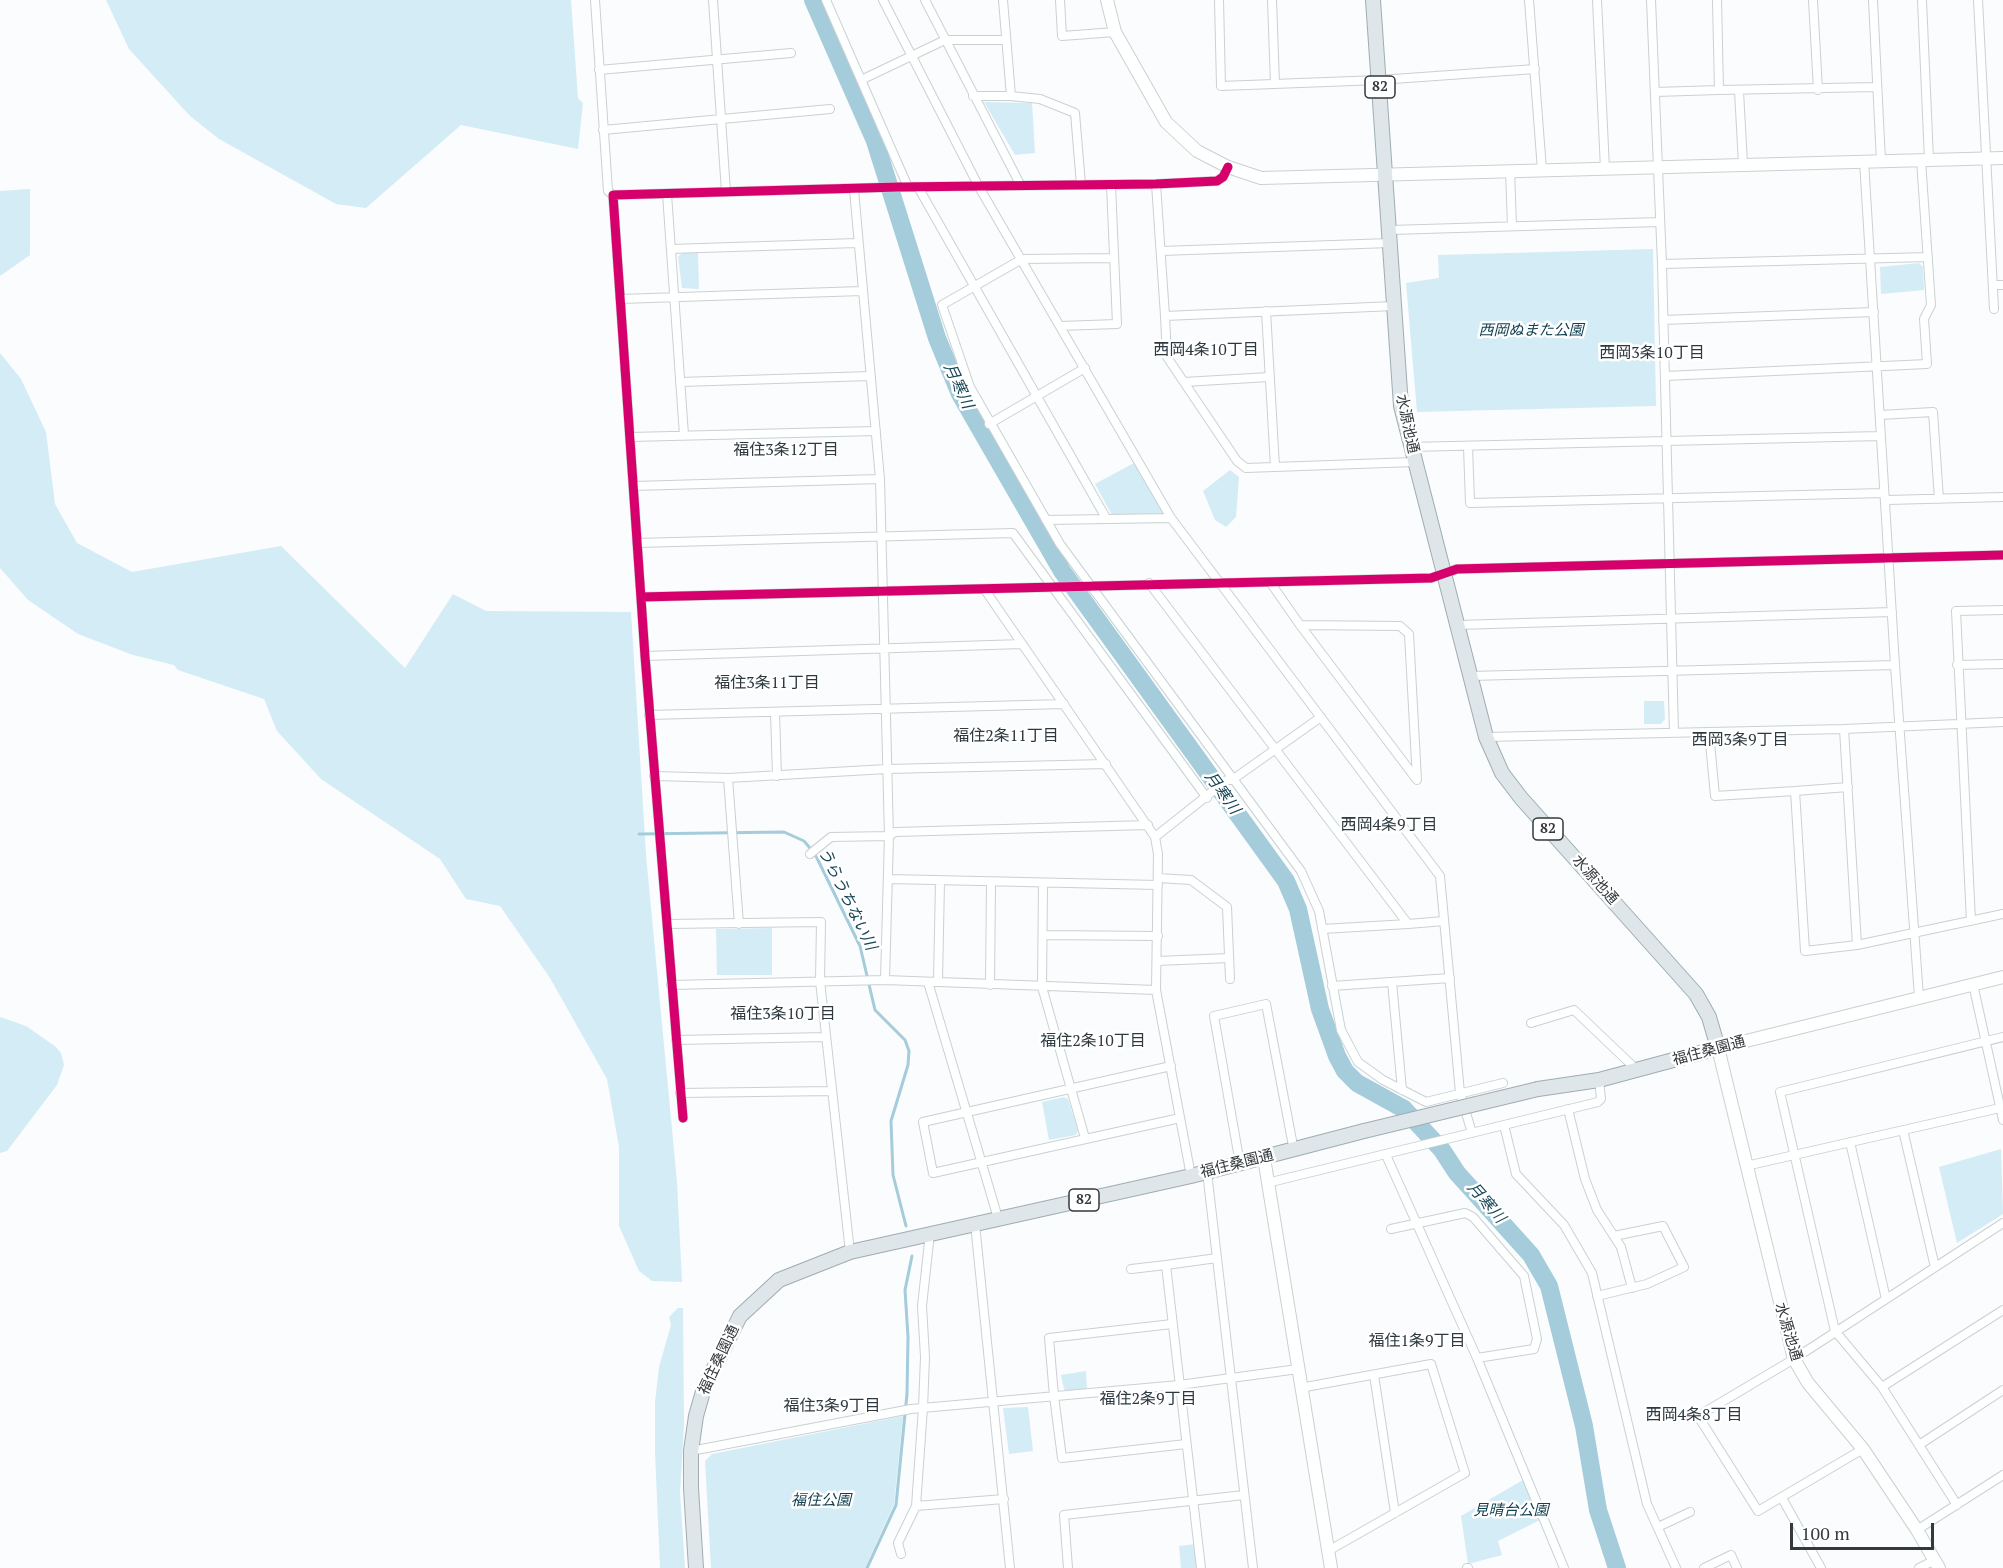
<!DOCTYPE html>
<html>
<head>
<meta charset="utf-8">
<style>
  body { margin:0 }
  #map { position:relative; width:2003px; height:1568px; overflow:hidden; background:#fafcfd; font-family:"PT Serif",serif }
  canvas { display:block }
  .scale { position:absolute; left:1790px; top:1523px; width:144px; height:27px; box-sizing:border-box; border:3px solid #33393c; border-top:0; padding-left:8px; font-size:18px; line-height:21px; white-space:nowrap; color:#33393c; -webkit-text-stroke:4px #fff; paint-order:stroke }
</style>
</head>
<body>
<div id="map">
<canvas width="2003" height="1568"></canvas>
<div class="scale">100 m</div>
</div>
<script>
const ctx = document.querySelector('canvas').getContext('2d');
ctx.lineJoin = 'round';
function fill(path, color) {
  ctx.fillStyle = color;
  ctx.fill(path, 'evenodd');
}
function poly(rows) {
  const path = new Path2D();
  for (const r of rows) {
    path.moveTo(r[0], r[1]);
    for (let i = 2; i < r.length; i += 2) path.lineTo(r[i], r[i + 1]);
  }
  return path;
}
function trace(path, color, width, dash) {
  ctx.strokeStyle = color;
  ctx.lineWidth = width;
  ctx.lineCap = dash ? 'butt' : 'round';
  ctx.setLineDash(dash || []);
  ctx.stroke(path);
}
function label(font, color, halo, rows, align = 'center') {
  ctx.font = font + ' "PT Serif","Noto Sans JP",serif';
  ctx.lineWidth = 5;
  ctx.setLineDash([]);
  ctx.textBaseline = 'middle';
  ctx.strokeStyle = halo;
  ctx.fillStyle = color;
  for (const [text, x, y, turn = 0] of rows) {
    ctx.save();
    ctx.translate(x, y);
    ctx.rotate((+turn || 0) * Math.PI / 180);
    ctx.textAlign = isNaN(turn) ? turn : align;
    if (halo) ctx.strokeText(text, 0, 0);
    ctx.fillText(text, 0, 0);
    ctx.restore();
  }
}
fill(poly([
  [106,0,571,0,578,98,583,103,578,149,461,125,366,208,336,204,219,139,190,116,129,49],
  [984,102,1032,103,1035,153,1015,155],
  [30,189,30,255,0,276,0,191],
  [1653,249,1656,406,1417,412,1406,283,1439,278,1438,255],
  [698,252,699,289,682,288,678,257,682,253],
  [1919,263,1923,267,1924,290,1881,294,1880,267],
  [0,353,21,379,46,432,55,504,77,543,132,572,281,546,405,668,453,594,486,611,631,612,646,855,677,1182,682,1282,652,1281,639,1271,619,1226,619,1147,607,1079,550,978,500,906,466,899,440,859,321,779,277,731,264,699,178,670,174,665,133,655,78,634,28,600,0,568],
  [1134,463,1168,516,1113,517,1095,484],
  [1230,470,1239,477,1236,517,1226,527,1215,520,1203,491],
  [1644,701,1664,701,1665,719,1661,724,1644,724],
  [772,928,772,975,717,975,716,929],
  [0,1017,26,1026,56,1047,61,1053,64,1065,57,1085,7,1151,0,1153],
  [1064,1097,1068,1099,1078,1131,1076,1135,1049,1140,1042,1102],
  [2001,1149,2003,1214,1957,1243,1939,1167],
  [678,1308,683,1308,684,1425,680,1493,685,1568,660,1568,655,1452,655,1402,659,1367,671,1325,669,1317],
  [1086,1371,1087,1389,1067,1392,1064,1389,1061,1375],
  [1028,1407,1033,1451,1009,1454,1003,1408],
  [903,1416,894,1504,865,1568,711,1568,705,1461,712,1454],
  [1523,1480,1540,1520,1498,1541,1502,1555,1468,1564,1461,1516],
  [1196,1544,1198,1568,1181,1568,1179,1546]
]), '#d4ecf5');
trace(poly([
  [639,834,784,832,804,841,815,854,860,946,875,1010,905,1040,909,1051,908,1065,891,1121,893,1175,906,1226],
  [867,1568,896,1505,907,1394,908,1337,905,1290,912,1256]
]), '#a5ccdb', 3);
trace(poly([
  [813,0,875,141,937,338,960,394,1062,571,1286,881,1298,909,1320,1009,1337,1056,1345,1071,1357,1083,1404,1109,1442,1150,1457,1173,1531,1255,1549,1286,1584,1426,1598,1510,1617,1568]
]), '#a5ccdb', 18);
const street = poly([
  [595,0,608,191,613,195],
  [713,0,726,192],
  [826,0,908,187],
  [883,0,979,187,1171,518,1440,876,1460,1093,1472,1133],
  [925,0,1021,186],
  [1003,0,1011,96],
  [1060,0,1062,36,1115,32],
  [1219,0,1221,86,1379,80,1535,69],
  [1272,0,1275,84],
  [1529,0,1542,170],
  [1597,0,1605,169],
  [1651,0,1662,264,1674,733],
  [1813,0,1818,90],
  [1873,0,1881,161],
  [1922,0,1929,160],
  [1978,0,1994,309],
  [599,70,791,53],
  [861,80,945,40,1006,40],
  [1719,90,1877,87],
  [1739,91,1743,164],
  [1655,92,1719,90,1717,0],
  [973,96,1011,96,1040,99,1075,113,1081,185],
  [603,130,830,109],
  [1864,161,1895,665,1919,997],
  [1510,170,1512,226],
  [1156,184,1165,316,1394,306],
  [918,187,1106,518],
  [854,190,880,479,889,836,885,980],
  [667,194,684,435],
  [1390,230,1659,222],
  [671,249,857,243],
  [1161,251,1390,243],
  [1113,258,1022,259,942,305,970,387,1060,544,1301,871,1319,911,1341,1030,1358,1062,1383,1080,1426,1102,1503,1083],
  [1662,264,1928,257],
  [1993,285,2003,285],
  [620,299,862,291],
  [1266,311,1275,467],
  [1165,316,1167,357,1237,461,1246,468,1414,462],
  [1663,320,1874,312],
  [1060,326,1117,324,1111,185],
  [1665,376,1927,364,1924,319,1931,305,1921,160],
  [680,382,871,376],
  [1184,382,1269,377],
  [1880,415,1933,412,1939,499],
  [989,424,1085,368],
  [630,437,876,431],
  [1410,447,1880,436],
  [1468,447,1470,503,1884,493],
  [633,486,880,479],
  [1887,500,2003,497],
  [1046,520,1171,518],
  [637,543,1013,533,1207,798],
  [1270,582,1300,625,1417,780,1409,634,1400,626,1300,625],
  [1149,583,1408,924,1444,921],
  [985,590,1155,837,1158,854,1156,990,1191,1176],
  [641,597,1431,578,1457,569,2003,555],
  [1457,625,1892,612],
  [645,656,1022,644],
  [1957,665,2003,664],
  [1470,676,1895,665],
  [775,713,777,776],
  [649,715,1064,704],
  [1844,729,1857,945],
  [1709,732,1715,796,1795,791,1805,951,1857,945,2003,914],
  [1486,737,1844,729,2003,722],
  [654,776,728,778,887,769,1106,764],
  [728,778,739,924],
  [1795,791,1848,787],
  [1155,837,1227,780,1232,780,1321,717],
  [810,854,831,837,889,836,895,832,1148,825],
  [1158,878,1191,880,1227,907,1230,979],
  [889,879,1158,885],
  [1043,884,1042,987,1085,1138],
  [1971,921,1956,611,2003,610],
  [667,924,821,922,820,981,850,1252],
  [1322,929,1408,924],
  [1044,935,1158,936],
  [1157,961,1229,958],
  [928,982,998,1218],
  [938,982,940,881],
  [1392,982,1402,1090],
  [1973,984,2003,1120],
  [671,985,885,980,1156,990],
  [990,985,991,883],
  [1332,986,1450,978],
  [1531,1023,1574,1010,1638,1071],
  [676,1040,826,1037],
  [1171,1066,923,1122,933,1173,1180,1118],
  [680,1093,832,1091],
  [1568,1109,1585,1179,1597,1210,1621,1247,1632,1288],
  [683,1118,645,656,613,195,899,187,1156,184,1217,181,1223,177,1228,167],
  [1504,1125,1516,1174,1564,1225,1592,1273,1647,1504,1676,1568],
  [1903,1130,1935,1267],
  [1850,1142,1886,1299],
  [1386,1155,1477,1358,1564,1568],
  [1240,1164,1214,1016,1266,1004,1294,1151],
  [1746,1166,2000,1108],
  [1207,1172,1253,1568],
  [1267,1183,1598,1102,1601,1099,1599,1080],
  [975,1224,1010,1568],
  [1391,1229,1465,1213,1473,1217,1524,1276,1537,1339,1534,1349,1477,1358],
  [1131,1269,1166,1265],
  [1597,1296,1647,1284,1684,1267,1663,1226,1614,1236],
  [1172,1324,1049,1338,1054,1396,1062,1458,1186,1444],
  [1374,1375,1395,1513],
  [1882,1387,2003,1310],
  [1300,1388,1431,1364,1465,1473,1328,1551],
  [1919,1445,2003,1390],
  [1863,1449,1758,1511,1698,1416,1794,1359,2003,1223],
  [691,1451,911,1409,1179,1385,1298,1369],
  [1782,1498,1821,1568],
  [1957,1505,1882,1387,1835,1331,1780,1092,2003,1037],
  [916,1506,1004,1499],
  [1658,1527,1690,1512],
  [1917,1530,2003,1475],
  [901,1554,898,1543,916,1506,923,1408,925,1357,922,1306,930,1233],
  [1068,1568,1064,1515,1244,1495],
  [1201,1568,1166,1265,1217,1258],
  [1467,1568,1468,1568],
  [1704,1568,1731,1555,1737,1568],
  [1919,1568,1935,1560]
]);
const secondary = poly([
  [1107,0,1115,32,1166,122,1197,151,1228,167,1261,178,2003,158],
  [1264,1158,1331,1568],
  [1939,1568,1917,1530,1863,1449,1808,1383,1794,1359,1718,1048,2003,977]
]);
const primary = poly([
  [1373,0,1401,406,1486,737,1502,773,1521,798,1696,994,1709,1017,1718,1048,1599,1080,1538,1089],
  [696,1568,691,1488,691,1451,696,1416,704,1388,740,1316,779,1280,850,1252,1191,1176,1364,1131]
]);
trace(street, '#ccd0d2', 10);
trace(secondary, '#ccd0d2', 14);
trace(primary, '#9eadb3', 16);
trace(street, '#feffff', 8);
trace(secondary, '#feffff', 12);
trace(primary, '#dee6e9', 14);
const primaryBridge = poly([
  [1364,1131,1538,1089]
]);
trace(primaryBridge, '#9eadb3', 16, []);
trace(primaryBridge, '#dee6e9', 14);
trace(poly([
  [641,597,1431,578,1457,569,2003,555],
  [683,1118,645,656,613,195,899,187,1156,184,1217,181,1223,177,1228,167]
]), '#d6006c', 9);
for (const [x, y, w] of [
  [1380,87,30],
  [1548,829,30],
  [1084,1200,30]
]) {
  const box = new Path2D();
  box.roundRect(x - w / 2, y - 11, w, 22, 4.5);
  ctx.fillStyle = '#fff';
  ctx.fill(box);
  trace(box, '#33393c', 1.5);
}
label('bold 14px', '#33393c', null, [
  ["82",1380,87],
  ["82",1548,829],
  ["82",1084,1200]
]);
label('italic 15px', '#134151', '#fff', [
  ["西岡ぬまた公園",1531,331],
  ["福住公園",821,1501],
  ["見晴台公園",1511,1511]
]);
label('15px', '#33393c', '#fff', [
  ["水源池通",1407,424,78],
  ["水源池通",1595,880,48],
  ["福住桑園通",1709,1051,-15],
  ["福住桑園通",1237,1164,-14],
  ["水源池通",1788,1332,73],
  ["福住桑園通",719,1360,-65]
]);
label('16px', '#2d393f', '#fff', [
  ["西岡4条10丁目",1206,350],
  ["西岡3条10丁目",1652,353],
  ["福住3条12丁目",786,450],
  ["福住3条11丁目",767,683],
  ["福住2条11丁目",1006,736],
  ["西岡3条9丁目",1740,740],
  ["西岡4条9丁目",1389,825],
  ["福住3条10丁目",783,1014],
  ["福住2条10丁目",1093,1041],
  ["福住1条9丁目",1417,1341],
  ["福住2条9丁目",1148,1399],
  ["福住3条9丁目",832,1406],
  ["西岡4条8丁目",1694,1415]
]);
label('italic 16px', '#184656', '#fff', [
  ["月寒川",958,386,65],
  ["月寒川",1222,793,54],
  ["うらうちない川",847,899,64],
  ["月寒川",1486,1203,49]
]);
</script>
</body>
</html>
